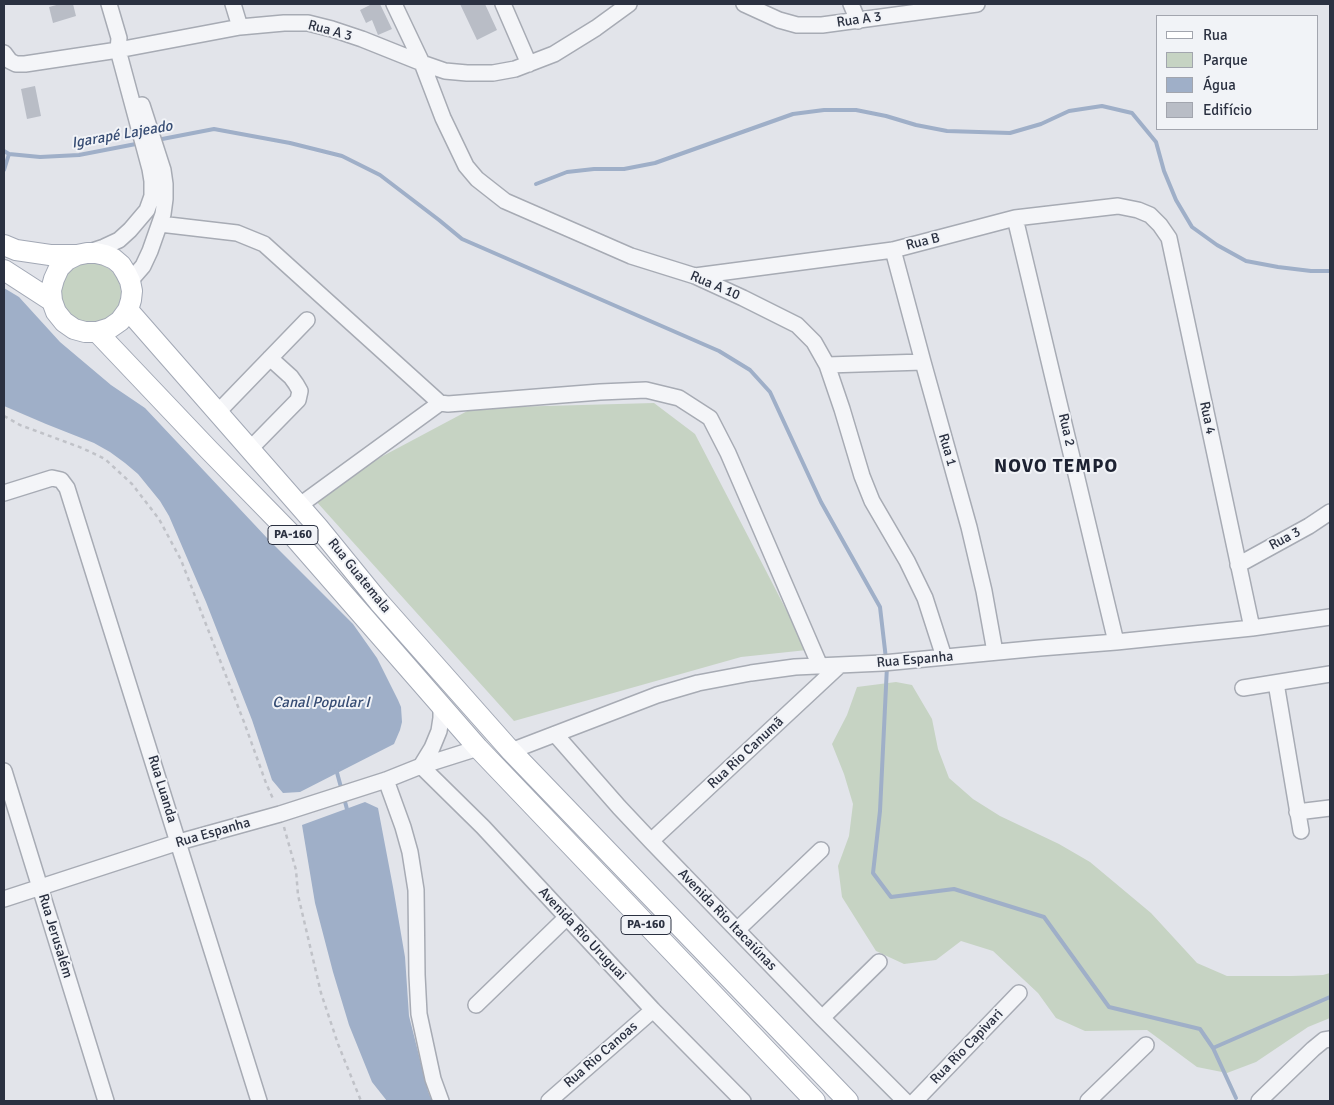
<!DOCTYPE html>
<html>
<head>
<meta charset="utf-8">
<style>
  body { margin:0 }
  #map { position:relative; width:1334px; height:1105px; overflow:hidden; background:#e2e4ea; font-family:Signika,sans-serif }
  canvas { display:block }
  .frame { position:absolute; inset:0; border:5px solid #2b3141; pointer-events:none }
  .legend { position:absolute; left:1156px; top:15px; width:162px; height:115px; box-sizing:border-box; background:#f1f3f7; border:1px solid #a2a5ae; margin:0; padding:6px 9px; list-style:none; font-size:15px; color:#2b3141 }
  .legend li { display:flex; align-items:center; gap:10px; height:25px }
  .legend b { width:25px; border:1px solid #a2a5ae }
</style>
</head>
<body>
<div id="map">
<canvas width="1334" height="1105"></canvas>
<div class="frame"></div>
<ul class="legend">
<li><b style="height:6px;background:#fff"></b>Rua</li>
<li><b style="height:14px;background:#c6d3c3"></b>Parque</li>
<li><b style="height:14px;background:#9fafc8"></b>Água</li>
<li><b style="height:14px;background:#b9bdc6"></b>Edifício</li>
</ul>
</div>
<script>
const ctx = document.querySelector('canvas').getContext('2d');
ctx.lineJoin = 'round';
function fill(path, color) {
  ctx.fillStyle = color;
  ctx.fill(path, 'evenodd');
}
function poly(rows) {
  const path = new Path2D();
  for (const r of rows) {
    if (r.length === 3) {
      path.moveTo(r[0] + r[2], r[1]);
      path.arc(r[0], r[1], r[2], 0, 2 * Math.PI);
      continue;
    }
    path.moveTo(r[0], r[1]);
    for (let i = 2; i < r.length; i += 2) path.lineTo(r[i], r[i + 1]);
  }
  return path;
}
function trace(path, color, width, dash) {
  ctx.strokeStyle = color;
  ctx.lineWidth = width;
  ctx.lineCap = dash ? 'butt' : 'round';
  ctx.setLineDash(dash || []);
  ctx.stroke(path);
}
function label(font, color, halo, rows, align = 'center') {
  ctx.font = font + ' Signika,sans-serif';
  ctx.lineWidth = 4;
  ctx.setLineDash([]);
  ctx.textBaseline = 'middle';
  ctx.strokeStyle = halo;
  ctx.fillStyle = color;
  for (const [text, x, y, turn = 0] of rows) {
    ctx.save();
    ctx.translate(x, y);
    ctx.rotate((+turn || 0) * Math.PI / 180);
    ctx.textAlign = isNaN(turn) ? turn : align;
    if (halo) ctx.strokeText(text, 0, 0);
    ctx.fillText(text, 0, 0);
    ctx.restore();
  }
}
fill(poly([
  [91,293,30],
  [654,403,695,434,807,650,741,657,514,721,315,500,381,457,473,408],
  [896,682,912,685,932,719,938,749,949,778,973,799,1000,816,1059,844,1090,862,1151,913,1197,963,1227,976,1291,976,1323,975,1330,973,1330,1018,1308,1027,1256,1062,1227,1073,1197,1067,1147,1030,1085,1031,1056,1018,1038,993,993,951,961,941,936,960,904,964,876,951,842,897,838,866,849,836,853,804,844,774,832,744,847,715,857,687]
]), '#c6d3c3');
fill(poly([
  [4,288,19,297,60,342,111,385,145,408,268,539,353,624,377,658,398,700,401,707,402,722,400,730,394,744,300,792,283,793,272,780,252,720,206,602,169,516,160,501,138,474,125,463,110,452,94,443,46,424,4,406],
  [365,802,378,808,393,887,405,957,409,1016,428,1091,432,1101,387,1101,372,1082,349,1025,333,972,315,903,302,825]
]), '#9fafc8');
trace(poly([
  [157,140,214,129,290,143,342,156,380,175,439,220,462,239,719,351,750,370,770,392,821,502,880,607,886,659],
  [4,151,9,154,40,157,79,155,141,143],
  [4,170,9,154],
  [536,184,567,172,594,169,624,169,655,163,793,114,824,110,856,110,886,116,916,125,947,131,1010,133,1041,124,1069,111,1102,106,1132,113,1156,142,1164,171,1176,200,1192,227,1217,245,1246,261,1278,267,1311,271,1330,271],
  [887,666,880,811,873,873,891,897,954,889,1044,917,1109,1007,1200,1029,1213,1048,1236,1098],
  [336,769,342,791],
  [344,798,348,813],
  [1213,1048,1330,997]
]), '#9fafc8', 4);
fill(poly([
  [60,4,73,4,76,16,53,23,49,7],
  [372,4,380,4,392,29,378,35,372,20,366,23,360,10],
  [460,4,485,4,497,30,477,40],
  [35,86,41,116,27,119,21,89]
]), '#b9bdc6');
const minor = poly([
  [233,4,240,27],
  [394,4,422,63,443,118,466,166,477,179,505,201,631,256,695,276,743,298,797,325,814,342,827,365,842,409,862,476,872,501,907,561,925,598,944,657],
  [503,4,529,64],
  [744,4,779,20,797,25,822,25,977,4],
  [851,4,858,21],
  [4,53,10,61,16,64,25,64,118,50,240,27,284,23,308,23,332,29,362,39,422,63,445,71,467,73,493,73,515,69,554,54,596,28,629,4],
  [1015,218,1116,642],
  [160,224,237,233,264,244,440,403,448,404,600,392,646,390,679,398,710,418,728,453,820,666],
  [893,250,923,362,969,527,984,591,995,652],
  [89,252,104,247,119,240,130,230,147,210,152,196,152,181,150,169,118,50,119,38,109,4],
  [695,276,893,250,1015,218,1118,206,1138,210,1150,215,1160,225,1169,238,1252,628],
  [130,281,143,266,150,251,163,214,165,199,165,184,163,170,142,105],
  [827,365,923,362],
  [218,412,307,320],
  [250,449,298,400,300,391,296,384,291,377,270,358],
  [4,493,52,478,61,480,67,488,259,1101],
  [300,505,440,403],
  [1238,565,1309,526,1330,512],
  [1276,683,1301,831],
  [1243,688,1330,674],
  [555,734,619,807,651,841,822,1018,905,1101],
  [511,751,657,695,698,683,751,673,795,667,883,663,1040,648,1116,642,1252,628,1330,617],
  [421,766,483,827,653,1010,743,1101],
  [421,766,432,748,439,731,441,718,441,706],
  [4,771,106,1101],
  [386,780,403,827,410,852,416,890,417,975,419,1014,433,1079,441,1101],
  [1297,812,1330,808],
  [651,841,840,665],
  [4,899,179,842,280,814,386,780,421,766,478,748],
  [737,930,821,850],
  [476,1005,567,917],
  [822,1018,879,962],
  [549,1101,653,1010],
  [915,1101,1019,993],
  [1088,1101,1146,1045],
  [1259,1101,1313,1049,1324,1040,1330,1039]
]);
const major = poly([
  [4,245,16,250,50,255,77,255,87,253,96,253,105,255,114,259,121,265,126,273,130,281,132,291,131,300,128,310,120,321,110,328,97,332,85,332,74,329,64,322,56,312,52,301,51,290,54,279,59,268,67,260,77,255],
  [4,270,52,301],
  [128,310,318,527,379,602,511,751,848,1101],
  [97,332,209,450,294,537,478,748,815,1101]
]);
trace(minor, '#a7abb4', 18);
trace(major, '#a2a8b5', 22);
trace(poly([
  [4,416,20,425,82,448,105,459,132,484,159,519,181,560,244,722,266,783,274,801],
  [284,827,296,870,298,895,321,993,338,1044,361,1101]
]), '#c0c2c8', 2.5, [4, 4]);
trace(minor, '#f4f5f8', 15);
trace(major, '#fff', 20);
for (const [x, y, w] of [
  [293,535,50],
  [646,925,50]
]) {
  const box = new Path2D();
  box.roundRect(x - w / 2, y - 9.5, w, 19, 4);
  ctx.fillStyle = '#f1f3f7';
  ctx.fill(box);
  trace(box, '#2b3141', 1);
}
label('bold 12px', '#2b3141', null, [
  ["PA-160",293,535],
  ["PA-160",646,925]
]);
label('14px', '#2b3141', '#f1f3f7', [
  ["Rua A 3",859,20,-8],
  ["Rua A 3",330,31,15],
  ["Rua B",923,242,-14],
  ["Rua A 10",715,286,23],
  ["Rua 4",1207,418,78],
  ["Rua 2",1066,430,77],
  ["Rua 1",947,450,74],
  ["Rua 3",1285,539,-28],
  ["Rua Guatemala",359,576,51],
  ["Rua Espanha",915,660,-5],
  ["Rua Rio Canumã",746,753,-43],
  ["Rua Luanda",162,789,73],
  ["Rua Espanha",213,833,-16],
  ["Avenida Rio Itacaiúnas",727,920,46],
  ["Avenida Rio Uruguai",582,934,47],
  ["Rua Jerusalém",55,936,73],
  ["Rua Rio Capivari",967,1047,-46],
  ["Rua Rio Canoas",601,1055,-41]
]);
label('italic 15px', '#364c73', '#f1f3f7', [
  ["Igarapé Lajeado",122,135,-10],
  ["Canal Popular I",321,703]
]);
ctx.letterSpacing = '1px';
label('bold 19px', '#1d2232', '#f1f3f7', [
  ["NOVO TEMPO",1056,467]
]);
ctx.letterSpacing = '0px';
</script>
</body>
</html>
